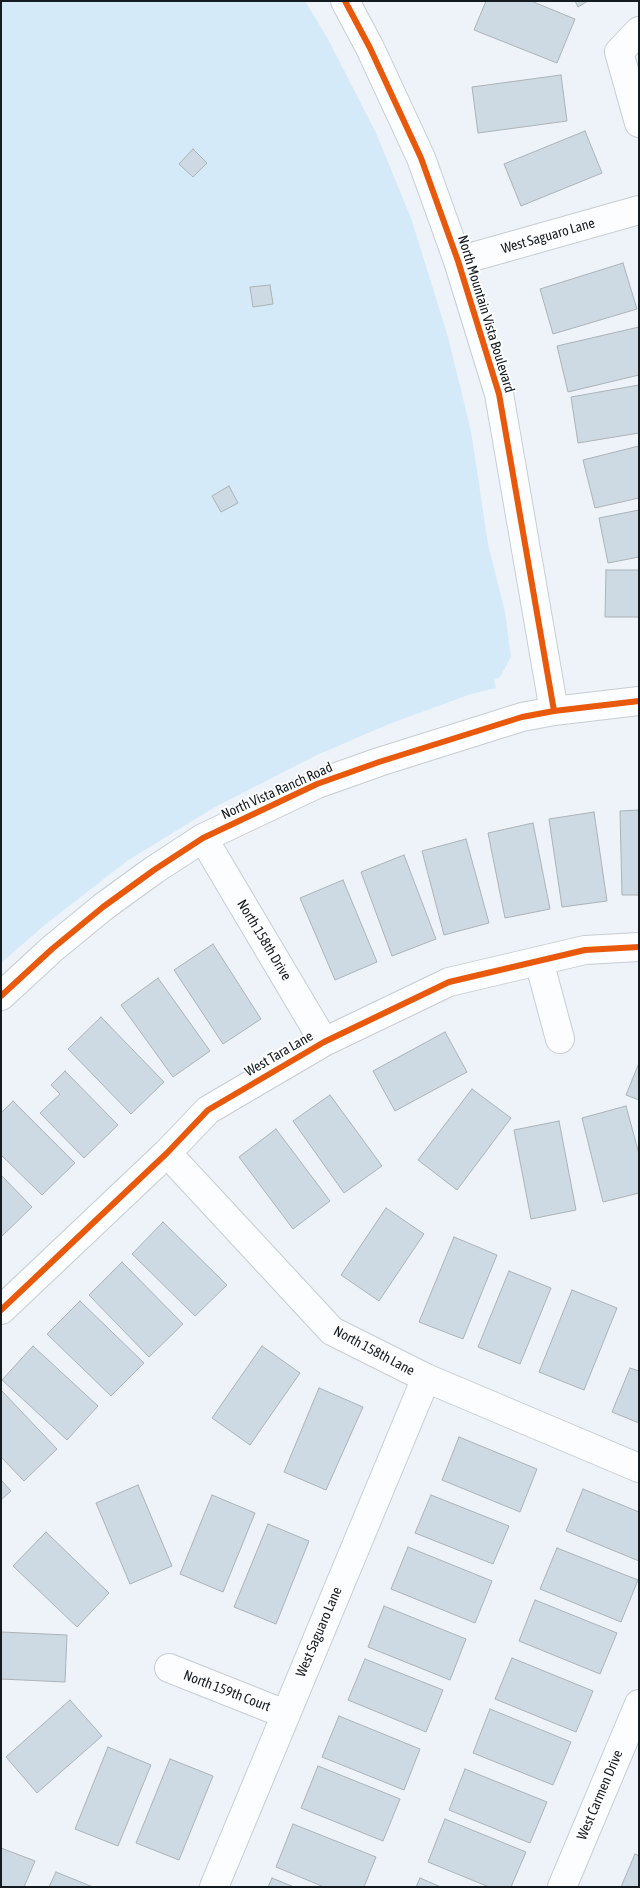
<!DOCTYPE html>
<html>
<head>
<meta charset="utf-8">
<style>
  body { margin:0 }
  #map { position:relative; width:640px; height:1888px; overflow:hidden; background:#edf3f8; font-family:"Asap Condensed",sans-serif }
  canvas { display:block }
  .frame { position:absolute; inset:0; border:2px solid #151c21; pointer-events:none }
</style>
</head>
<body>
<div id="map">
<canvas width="640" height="1888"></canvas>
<div class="frame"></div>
</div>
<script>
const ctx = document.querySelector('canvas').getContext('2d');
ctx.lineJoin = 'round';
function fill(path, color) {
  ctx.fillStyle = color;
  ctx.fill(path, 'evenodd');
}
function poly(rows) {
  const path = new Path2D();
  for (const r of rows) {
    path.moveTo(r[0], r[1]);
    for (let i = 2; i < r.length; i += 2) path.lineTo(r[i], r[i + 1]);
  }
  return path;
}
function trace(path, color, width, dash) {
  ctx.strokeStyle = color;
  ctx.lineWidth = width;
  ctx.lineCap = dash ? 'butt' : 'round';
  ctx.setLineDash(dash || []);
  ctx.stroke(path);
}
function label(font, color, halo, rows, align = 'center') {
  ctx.font = font + ' "Asap Condensed",sans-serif';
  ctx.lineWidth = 4;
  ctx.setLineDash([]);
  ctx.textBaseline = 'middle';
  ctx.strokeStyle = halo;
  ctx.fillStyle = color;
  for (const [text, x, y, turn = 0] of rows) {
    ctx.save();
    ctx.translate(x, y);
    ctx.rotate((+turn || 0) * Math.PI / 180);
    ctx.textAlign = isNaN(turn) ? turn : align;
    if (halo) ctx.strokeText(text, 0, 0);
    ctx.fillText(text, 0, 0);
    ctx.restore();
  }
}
fill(poly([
  [1,1,305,1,328,39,376,133,411,218,448,337,471,431,488,544,505,612,511,657,500,677,494,680,496,688,471,694,389,724,317,755,215,807,127,861,46,924,1,963]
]), '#d5eaf8');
const building = poly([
  [486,1,531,1,575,19,557,63,474,30,486,1],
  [575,1,588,1,578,7,575,1],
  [561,75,567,121,478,133,472,87,561,75],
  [585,131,602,173,521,206,504,164,585,131],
  [193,149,207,163,193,177,179,164,193,149],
  [623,263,637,309,553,334,540,289,623,263],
  [270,285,273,304,253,307,250,287,270,285],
  [639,327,639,375,568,392,557,346,639,327],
  [639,385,639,433,578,443,571,397,639,385],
  [639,446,639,498,595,508,583,460,639,446],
  [229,486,238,503,221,512,212,496,229,486],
  [639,510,639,557,608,563,599,518,639,510],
  [606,570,639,570,639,617,605,617,606,570],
  [639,810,639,895,622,895,620,811,639,810],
  [594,812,607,901,562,907,549,819,594,812],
  [533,823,550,909,505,918,488,833,533,823],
  [466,839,489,923,444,935,422,851,466,839],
  [404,855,436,939,392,956,361,872,404,855],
  [343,880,377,962,335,980,300,898,343,880],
  [213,944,261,1019,223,1044,174,970,213,944],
  [158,978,210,1051,173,1077,121,1005,158,978],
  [101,1017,164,1082,131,1114,68,1049,101,1017],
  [445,1032,467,1072,395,1111,373,1071,445,1032],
  [639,1063,639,1100,626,1095,639,1063],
  [65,1071,118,1125,84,1158,40,1113,60,1094,51,1085,65,1071],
  [472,1089,511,1118,457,1190,418,1160,472,1089],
  [330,1095,382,1166,344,1193,293,1121,330,1095],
  [13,1101,75,1163,42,1195,1,1155,1,1113,13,1101],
  [626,1106,639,1154,639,1193,603,1202,582,1118,626,1106],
  [559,1121,576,1210,531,1219,514,1130,559,1121],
  [276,1129,330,1201,293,1229,239,1157,276,1129],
  [1,1175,32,1207,1,1237,1,1175],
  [386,1208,424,1234,379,1301,341,1275,386,1208],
  [163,1222,227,1285,195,1316,132,1254,163,1222],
  [454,1237,497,1255,463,1339,419,1322,454,1237],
  [122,1262,183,1324,149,1357,89,1295,122,1262],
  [509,1271,551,1288,520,1364,478,1347,509,1271],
  [572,1290,617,1308,584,1390,539,1372,572,1290],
  [80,1301,144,1363,111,1396,47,1334,80,1301],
  [33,1346,98,1406,67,1440,2,1380,33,1346],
  [262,1346,300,1373,250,1445,212,1418,262,1346],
  [630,1368,639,1371,639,1423,612,1412,630,1368],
  [319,1388,363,1407,326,1490,284,1472,319,1388],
  [1,1390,57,1449,24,1481,1,1457,1,1390],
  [459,1437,537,1469,520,1512,442,1480,459,1437],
  [1,1480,11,1491,1,1500,1,1480],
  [138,1485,172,1566,130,1584,96,1503,138,1485],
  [583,1489,639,1512,639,1561,566,1531,583,1489],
  [212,1495,255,1513,223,1592,180,1574,212,1495],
  [431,1495,509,1526,493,1564,415,1533,431,1495],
  [268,1524,309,1541,276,1624,234,1607,268,1524],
  [46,1532,109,1593,77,1627,13,1566,46,1532],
  [408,1547,492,1581,475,1623,391,1589,408,1547],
  [557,1548,638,1580,621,1622,540,1589,557,1548],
  [535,1600,617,1633,600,1674,519,1641,535,1600],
  [384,1606,466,1639,450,1680,368,1647,384,1606],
  [1,1632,67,1635,65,1682,1,1679,1,1632],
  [512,1658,593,1691,576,1732,495,1699,512,1658],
  [365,1659,443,1690,426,1732,348,1700,365,1659],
  [70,1700,102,1736,37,1793,6,1757,70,1700],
  [490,1709,571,1742,553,1785,473,1753,490,1709],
  [339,1716,420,1749,404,1790,322,1757,339,1716],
  [108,1747,151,1765,118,1846,75,1829,108,1747],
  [170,1759,213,1776,179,1860,136,1843,170,1759],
  [318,1766,400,1799,383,1841,301,1808,318,1766],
  [465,1769,547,1802,530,1843,449,1810,465,1769],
  [445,1819,526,1852,511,1887,489,1887,428,1862,445,1819],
  [293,1824,376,1857,364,1887,324,1887,276,1867,293,1824],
  [1,1848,35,1861,24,1887,1,1887,1,1848],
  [635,1854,639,1856,639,1887,621,1887,635,1854],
  [56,1872,93,1887,49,1887,56,1872],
  [272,1878,294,1887,268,1887,272,1878],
  [420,1878,441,1887,416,1887,420,1878]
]);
fill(building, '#cddae3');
trace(building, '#acb2b7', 1);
const street = poly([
  [639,31,619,52,639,123],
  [458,261,639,210],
  [203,838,324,1042],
  [539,961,560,1039],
  [167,1153,332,1331,426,1378,639,1468],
  [1,1310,167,1153,208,1110,324,1042,449,982,585,950,639,947],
  [169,1668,285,1714],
  [214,1887,426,1378],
  [562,1887,639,1704]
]);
const secondary = poly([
  [345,1,370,48,421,158,458,261,499,394,554,711],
  [1,996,52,949,103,907,154,870,203,838,317,784,379,762,522,717,554,711,639,701]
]);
trace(street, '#c7cdd2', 30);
trace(secondary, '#c7cdd2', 30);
trace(street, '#fcfdfe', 28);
trace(secondary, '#fcfdfe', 28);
trace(poly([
  [345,1,370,48,421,158,458,261,499,394,554,711],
  [1,996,52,949,103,907,154,870,203,838,317,784,379,762,522,717,554,711,639,701],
  [1,1310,167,1153,208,1110,324,1042,449,982,585,950,639,947]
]), '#e8590c', 6);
label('14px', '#151c21', '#fff', [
  ["West Saguaro Lane",548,236,-16],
  ["North Mountain Vista Boulevard",486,314,73],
  ["North Vista Ranch Road",277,791,-24],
  ["North 158th Drive",264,940,59],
  ["West Tara Lane",279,1054,-30],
  ["North 158th Lane",374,1351,28],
  ["West Saguaro Lane",319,1632,-67],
  ["North 159th Court",227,1691,21],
  ["West Carmen Drive",600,1795,-67]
]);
</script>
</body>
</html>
